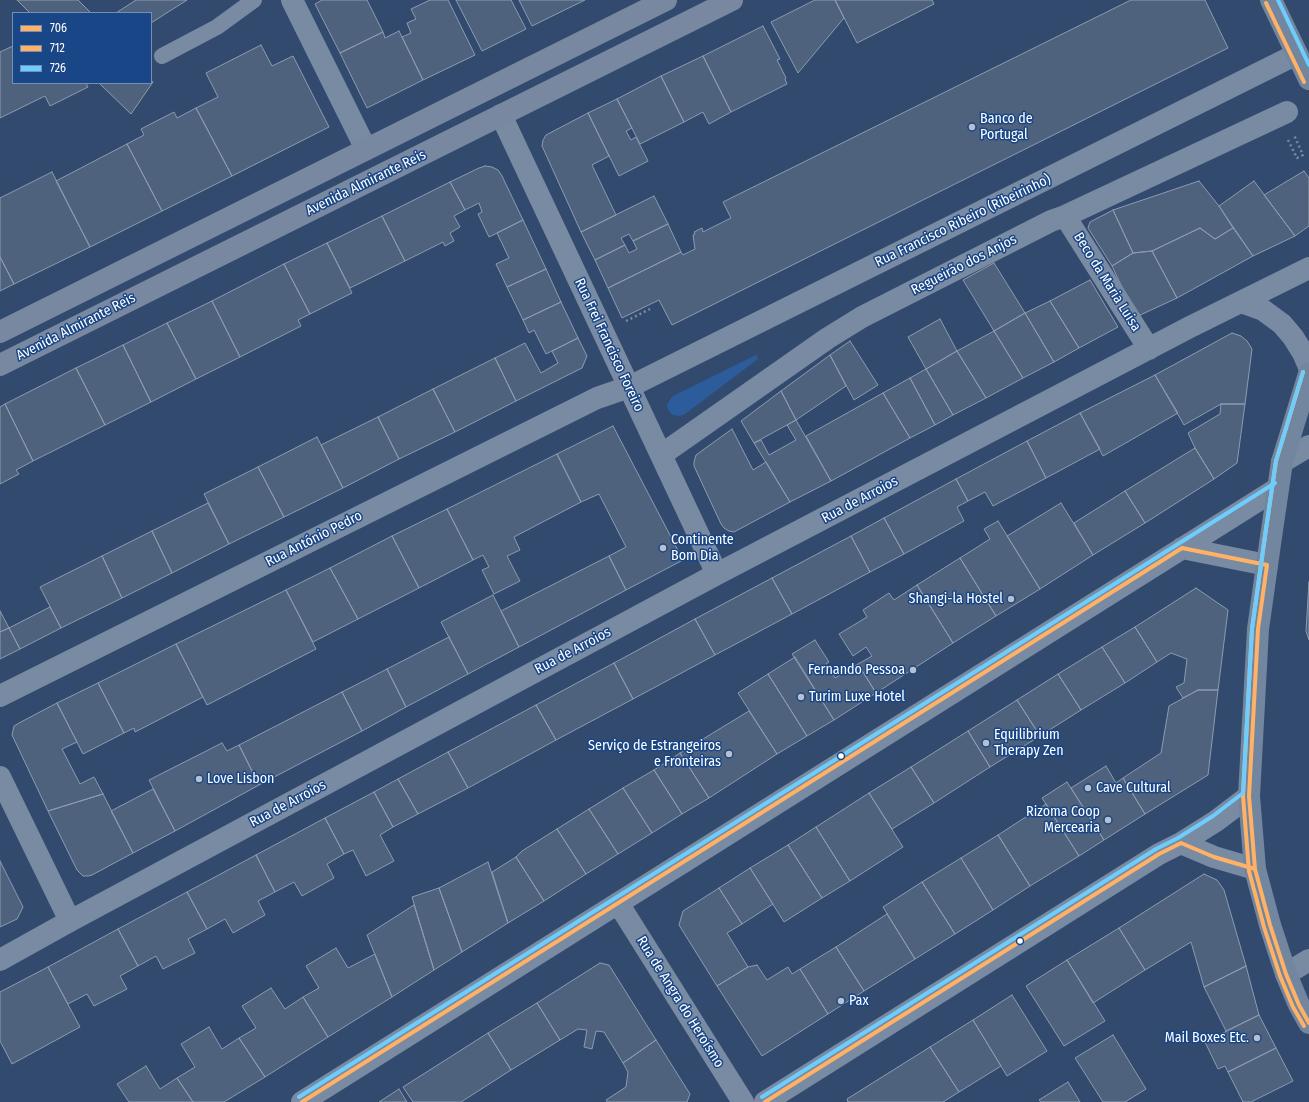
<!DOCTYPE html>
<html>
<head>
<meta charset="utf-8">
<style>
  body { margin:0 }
  #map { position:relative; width:1309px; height:1102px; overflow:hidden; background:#324a6e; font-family:"Fira Sans Condensed",sans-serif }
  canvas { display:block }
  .legend { position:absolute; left:12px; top:12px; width:140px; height:72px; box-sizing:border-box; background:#194686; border:1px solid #7590b6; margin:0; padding:5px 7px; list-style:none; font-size:12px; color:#fff }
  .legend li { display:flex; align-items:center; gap:8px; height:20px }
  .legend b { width:20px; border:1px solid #7590b6 }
</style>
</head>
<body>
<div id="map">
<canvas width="1309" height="1102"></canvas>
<ul class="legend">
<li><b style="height:5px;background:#ffb166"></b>706</li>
<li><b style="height:5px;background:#ffb166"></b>712</li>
<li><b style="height:5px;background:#6dcdfc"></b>726</li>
</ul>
</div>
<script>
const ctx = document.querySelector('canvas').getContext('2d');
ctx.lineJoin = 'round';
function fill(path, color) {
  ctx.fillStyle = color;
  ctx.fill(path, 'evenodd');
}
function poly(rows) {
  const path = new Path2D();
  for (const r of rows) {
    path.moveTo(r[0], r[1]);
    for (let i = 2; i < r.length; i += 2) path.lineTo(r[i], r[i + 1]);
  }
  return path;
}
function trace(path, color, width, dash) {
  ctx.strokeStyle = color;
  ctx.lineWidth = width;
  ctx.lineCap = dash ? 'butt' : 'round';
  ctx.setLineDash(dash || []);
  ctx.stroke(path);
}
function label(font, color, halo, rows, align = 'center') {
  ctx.font = font + ' "Fira Sans Condensed",sans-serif';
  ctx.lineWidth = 3;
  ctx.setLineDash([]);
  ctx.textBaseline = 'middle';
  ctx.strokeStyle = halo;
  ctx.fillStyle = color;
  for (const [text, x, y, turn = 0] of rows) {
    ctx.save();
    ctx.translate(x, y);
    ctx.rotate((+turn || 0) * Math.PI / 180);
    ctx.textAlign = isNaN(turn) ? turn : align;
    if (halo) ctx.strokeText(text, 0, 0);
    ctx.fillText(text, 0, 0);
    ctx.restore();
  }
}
fill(poly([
  [756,355,758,359,685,414,679,416,673,415,669,411,667,406,669,401,673,396]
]), '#2d5c9d');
const building = poly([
  [17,0,78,0,91,13,30,13,17,0],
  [136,0,187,0,151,23,151,13,116,13,136,0],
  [322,0,367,0,383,32,340,53,315,4,322,0],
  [430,0,448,0,475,55,423,80,402,37,411,33,407,23,416,19,411,9,430,0],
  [456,0,511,0,526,29,482,51,456,0],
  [519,0,585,0,532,26,519,0],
  [815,0,835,0,844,18,798,73,771,22,815,0],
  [835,0,932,0,934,4,857,43,835,0],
  [1131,0,1205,0,1228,48,672,325,659,300,622,318,608,288,681,252,683,255,695,249,693,235,695,234,694,232,702,228,703,232,731,218,723,202,1131,0],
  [763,26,780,59,777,60,786,78,785,79,787,84,731,112,703,56,763,26],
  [399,31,423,80,367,108,340,53,383,32,385,38,399,31],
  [261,45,272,66,293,56,329,127,232,176,196,108,218,97,206,73,261,45],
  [13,46,13,83,86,83,88,87,50,106,45,96,0,118,0,52,13,46],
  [703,56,731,112,709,124,703,112,684,122,661,76,703,56],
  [661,76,684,122,640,144,617,99,661,76],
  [151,80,153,82,131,114,99,83,151,83,151,80],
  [617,99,632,128,626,131,631,140,636,137,648,161,619,176,588,113,617,99],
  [196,108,232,176,162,211,127,144,144,135,141,129,174,112,177,118,196,108],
  [588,113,609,156,592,165,616,215,581,232,542,146,543,140,546,135,588,113],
  [127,144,162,211,90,247,56,181,127,144],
  [485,166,492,167,498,170,502,176,523,220,489,237,478,214,482,212,479,203,465,210,450,182,479,168,485,166],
  [1304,171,1309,178,1309,226,1295,236,1264,195,1304,171],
  [52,172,90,247,14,284,0,257,0,198,52,172],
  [1199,181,1219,206,1233,228,1215,239,1200,228,1152,251,1133,253,1113,210,1199,181],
  [1254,181,1295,236,1253,256,1219,206,1254,181],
  [450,182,465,210,454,216,460,227,450,233,454,241,445,246,443,242,405,261,382,216,450,182],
  [654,196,668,224,633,241,629,234,621,238,625,245,595,260,581,232,654,196],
  [1113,210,1133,253,1112,266,1088,228,1090,222,1113,210],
  [382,216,405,261,350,288,327,243,382,216],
  [523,220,546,269,507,287,496,264,509,258,497,233,523,220],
  [668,224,681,252,608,288,595,260,625,245,629,253,637,249,633,241,668,224],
  [1200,228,1215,239,1233,228,1253,256,1177,298,1152,251,1200,228],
  [327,243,352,293,310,314,284,264,327,243],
  [1152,251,1177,298,1136,317,1112,266,1133,253,1152,251],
  [0,257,14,284,0,291,0,257],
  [994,263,1025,313,994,331,963,280,994,263],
  [284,264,310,314,298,320,301,326,240,357,212,301,284,264],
  [546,269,561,302,523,320,507,287,546,269],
  [1090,280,1118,327,1079,348,1050,301,1090,280],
  [212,301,240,357,196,379,167,323,212,301],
  [1050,301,1079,348,1054,362,1025,313,1050,301],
  [561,302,578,338,546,354,534,330,529,333,523,320,561,302],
  [1025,313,1054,362,1023,378,994,331,1025,313],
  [940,319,957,351,926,369,908,337,940,319],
  [167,323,196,379,151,402,123,345,167,323],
  [994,331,1023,378,986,398,957,351,994,331],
  [1232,333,1241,336,1247,341,1252,349,1245,404,1221,404,1184,425,1155,375,1232,333],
  [578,338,587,356,582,368,516,401,495,358,525,343,541,373,558,363,552,351,578,338],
  [850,341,878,385,854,400,830,355,850,341],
  [123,345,151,402,105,425,76,368,123,345],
  [957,351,986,398,953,415,926,369,957,351],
  [830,355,846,386,796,420,781,391,830,355],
  [495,358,516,401,455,432,433,389,495,358],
  [76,368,105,425,33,461,5,404,76,368],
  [926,369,953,415,935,425,910,378,926,369],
  [1155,375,1178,413,1103,456,1080,413,1155,375],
  [910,378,935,425,910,438,883,393,910,378],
  [433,389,455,432,399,459,378,417,433,389],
  [781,391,796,420,754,443,741,421,781,391],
  [883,393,910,438,831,481,806,436,883,393],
  [5,404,33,461,16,470,19,474,0,484,0,407,5,404],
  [1221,404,1245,404,1237,463,1214,479,1195,448,1188,433,1220,414,1221,404],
  [1080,413,1100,449,1046,478,1027,441,1080,413],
  [378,417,399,459,343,488,321,445,378,417],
  [796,420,831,481,790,502,754,443,761,440,769,455,796,440,787,425,796,420],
  [613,426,683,560,626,590,609,556,626,547,599,494,581,502,557,454,613,426],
  [732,429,753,470,766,462,790,502,734,532,729,531,724,528,721,524,694,466,694,462,696,455,732,429],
  [317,437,343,488,284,517,258,467,317,437],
  [1027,441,1046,478,993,506,985,492,968,501,956,479,1027,441],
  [1195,448,1214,479,1145,523,1125,491,1195,448],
  [557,454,581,502,514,537,520,550,507,556,520,581,494,594,482,570,489,567,483,555,473,560,447,509,557,454],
  [258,467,284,517,229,544,204,494,258,467],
  [956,479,968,501,957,507,964,521,904,554,884,518,956,479],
  [1125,491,1145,523,1093,555,1074,523,1125,491],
  [208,503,229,544,172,573,152,531,208,503],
  [1061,503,1093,555,1040,589,1007,536,1061,503],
  [447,509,473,560,419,588,392,536,447,509],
  [884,518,904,554,870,572,851,536,884,518],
  [998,521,1040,589,996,616,960,558,990,539,984,529,998,521],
  [152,531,172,573,122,598,102,556,152,531],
  [392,536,419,588,358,619,330,568,392,536],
  [851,536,870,572,792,614,772,578,851,536],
  [102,556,122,598,61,628,40,587,102,556],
  [609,556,626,590,519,647,501,611,609,556],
  [960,558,996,616,953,643,917,585,960,558],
  [330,568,358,619,313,642,286,590,330,568],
  [772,578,792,614,715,655,695,619,772,578],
  [1309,582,1309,640,1306,631,1309,582],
  [917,585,953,643,876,693,858,664,872,656,866,647,853,656,839,634,867,617,863,610,889,593,894,600,917,585],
  [1196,588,1228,610,1218,690,1198,690,1183,698,1176,687,1184,683,1187,659,1171,653,1157,662,1135,627,1196,588],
  [286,590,316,649,207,705,176,644,286,590],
  [493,595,519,647,468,674,441,622,493,595],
  [50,607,61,628,20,649,9,628,50,607],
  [0,611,9,628,0,632,0,611],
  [695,619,715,655,633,699,614,663,695,619],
  [1135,627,1157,662,1125,683,1102,647,1135,627],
  [9,628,20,649,0,659,0,632,9,628],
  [449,637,468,674,406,707,387,669,449,637],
  [815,640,829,662,826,664,835,678,858,664,876,693,834,720,792,654,815,640],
  [176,644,203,697,135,732,134,728,124,733,98,683,176,644],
  [1102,647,1125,683,1081,710,1058,674,1102,647],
  [795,657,834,720,807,736,768,674,795,657],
  [614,663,633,699,556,740,536,705,614,663],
  [387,669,406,707,362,731,342,692,387,669],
  [768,674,807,736,777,754,738,693,768,674],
  [1058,674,1081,710,1040,736,1017,700,1058,674],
  [98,683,124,733,83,754,57,703,98,683],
  [1198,690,1218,690,1208,775,1145,814,1123,778,1161,753,1169,706,1198,690],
  [342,692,362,731,259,785,239,745,342,692],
  [1017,700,1040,736,990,767,968,731,1017,700],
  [57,703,77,742,62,749,80,784,94,777,103,794,48,811,12,735,14,726,19,723,57,703],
  [536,705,556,740,468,788,448,752,536,705],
  [749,711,777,754,709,798,680,753,749,711],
  [968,731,990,767,934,803,911,767,968,731],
  [222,743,227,751,239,745,259,785,175,831,149,780,222,743],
  [448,752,468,788,418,814,398,779,448,752],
  [680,753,709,798,682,814,654,770,680,753],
  [1106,766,1116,783,1123,778,1145,814,1104,840,1071,788,1106,766],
  [911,767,934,803,892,829,869,793,911,767],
  [654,770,682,814,652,833,623,788,654,770],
  [398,779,418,814,393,827,374,792,398,779],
  [1067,782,1104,840,1079,856,1042,798,1067,782],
  [623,788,652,833,618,854,589,809,623,788],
  [153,789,175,831,133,853,111,811,153,789],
  [374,792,393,827,380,835,394,861,366,876,353,850,344,854,325,818,374,792],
  [869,793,903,847,850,881,816,827,869,793],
  [103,794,133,853,92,875,88,876,83,876,77,870,48,811,103,794],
  [1046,804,1079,856,1030,886,998,835,1046,804],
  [589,809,618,854,586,874,557,829,589,809],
  [325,818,344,854,327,864,334,878,302,896,294,882,275,892,256,855,325,818],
  [816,827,850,881,822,898,788,845,816,827],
  [557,829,586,874,544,901,516,857,522,851,557,829],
  [998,835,1030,886,993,910,961,858,998,835],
  [788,845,822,898,784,922,750,868,788,845],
  [256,855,275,892,258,901,265,915,233,933,225,919,207,929,187,892,256,855],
  [516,857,544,901,508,923,492,872,516,857],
  [961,858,993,910,955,934,922,882,961,858],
  [0,861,23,907,17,919,0,927,0,861],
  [488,862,508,923,462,952,439,888,488,862],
  [750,868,773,904,742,924,719,888,750,868],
  [1204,874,1217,880,1224,890,1246,966,1204,987,1191,942,1145,970,1119,928,1204,874],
  [922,882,955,934,915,959,883,907,922,882],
  [439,888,462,952,434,970,412,897,439,888],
  [719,888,742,924,727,933,748,967,717,986,679,925,683,911,719,888],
  [187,892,207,929,188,939,195,953,163,969,156,956,138,966,118,929,187,892],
  [414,905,434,970,392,997,367,935,414,905],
  [887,914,915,959,864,991,836,947,887,914],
  [1119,928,1145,970,1093,1003,1067,960,1119,928],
  [118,929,138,966,120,976,127,989,94,1006,87,994,68,1004,48,967,118,929],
  [836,947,864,991,828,1014,800,969,836,947],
  [336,948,348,968,375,954,392,997,328,1037,303,997,319,988,306,966,336,948],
  [1067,960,1105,1021,1064,1046,1026,986,1067,960],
  [600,963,609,965,656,1040,623,1063,604,1032,596,1031,592,1049,584,1047,587,1030,578,1029,560,1040,537,1003,600,963],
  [757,965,767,980,788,967,792,974,800,969,828,1014,762,1056,717,986,748,967,757,965],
  [1246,966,1259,1015,1226,1031,1204,987,1246,966],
  [48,967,80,1027,12,1064,0,1041,0,992,48,967],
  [271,988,285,1009,303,997,328,1037,265,1077,239,1038,256,1028,242,1006,271,988],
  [1012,995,1047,1051,1007,1076,973,1020,1012,995],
  [537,1003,560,1040,511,1070,488,1033,537,1003],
  [1259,1015,1276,1048,1228,1072,1225,1066,1218,1069,1205,1042,1259,1015],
  [973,1020,1001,1066,959,1092,930,1047,973,1020],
  [209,1027,222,1049,239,1038,265,1077,224,1102,193,1102,177,1078,195,1067,181,1044,209,1027],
  [488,1033,511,1070,461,1102,413,1102,403,1087,488,1033],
  [1113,1035,1146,1089,1125,1102,1103,1102,1075,1058,1113,1035],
  [656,1040,690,1094,687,1102,607,1102,606,1100,626,1087,628,1072,623,1063,656,1040],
  [930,1047,959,1092,943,1102,848,1102,847,1099,930,1047],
  [1276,1048,1293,1081,1251,1102,1243,1102,1228,1072,1276,1048],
  [146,1066,160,1089,177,1078,193,1102,129,1102,117,1084,146,1066],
  [1068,1082,1080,1102,1041,1102,1039,1100,1068,1082],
  [399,1089,407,1102,379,1102,399,1089]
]);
fill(building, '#4e627e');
trace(building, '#8c9bb1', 1);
trace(poly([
  [1288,140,1297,158,1303,155,1294,135],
  [626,321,650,309]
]), '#798aa3', 2.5, [2, 3]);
trace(poly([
  [162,56,217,27,254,0]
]), '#798aa3', 16);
trace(poly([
  [292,0,366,149],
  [501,115,717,574],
  [1065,216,1149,349],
  [1241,302,1263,310,1282,324,1293,337,1303,353,1309,367],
  [661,455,828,338,862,317,1051,221,1065,216,1287,112],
  [1282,462,1309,446],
  [1182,548,1267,565],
  [0,696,597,398,629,387,1297,54],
  [0,777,70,921],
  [1181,843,1214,857,1255,869],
  [618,903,743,1102],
  [0,960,70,921,717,574,1190,327,1309,268],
  [1286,974,1309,960],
  [302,1102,1278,488],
  [765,1102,1159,854,1181,843,1216,821,1249,796]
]), '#798aa3', 22);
trace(poly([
  [1271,0,1309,79],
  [1309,374,1282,462,1271,537,1258,629,1249,796,1255,869,1270,925,1286,974,1299,1005,1309,1023]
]), '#73869f', 22);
trace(poly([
  [0,332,666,0],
  [0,365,732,0]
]), '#7888a1', 22);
trace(poly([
  [1267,565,1258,629,1249,796,1255,869,1270,925,1286,974,1299,1005,1309,1023],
  [302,1102,1182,548,1267,565],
  [765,1102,1159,854,1181,843,1214,857,1255,869]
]), '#ffb166', 4);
trace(poly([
  [1266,3,1304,82],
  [1303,372,1276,461,1265,536,1252,629,1243,796,1249,871,1264,927,1280,976,1293,1007,1304,1026]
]), '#ffb166', 4);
trace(poly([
  [1278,0,1309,65],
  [299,1097,1275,483],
  [762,1097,1156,849,1178,838,1213,816,1243,793,1252,629,1265,536,1276,461,1303,372]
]), '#6dcdfc', 4);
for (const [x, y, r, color] of [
  [972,127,4,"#b7c0cc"],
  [663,548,4,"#b7c0cc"],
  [1011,599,4,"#b7c0cc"],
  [913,670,4,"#b7c0cc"],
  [801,697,4,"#b7c0cc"],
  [986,743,4,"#b7c0cc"],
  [729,754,4,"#b7c0cc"],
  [841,756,3.5,"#fff"],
  [199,779,4,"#b7c0cc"],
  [1088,788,4,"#b7c0cc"],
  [1108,820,4,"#b7c0cc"],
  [1020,941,3.5,"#fff"],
  [841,1001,4,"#b7c0cc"],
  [1257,1038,4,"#b7c0cc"]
]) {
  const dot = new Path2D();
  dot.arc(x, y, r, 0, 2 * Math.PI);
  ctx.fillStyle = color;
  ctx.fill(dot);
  trace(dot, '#194686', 1.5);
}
label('14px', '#fff', '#194686', [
  ["Banco de",980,119],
  ["Portugal",980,135],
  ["Continente",671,540],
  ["Bom Dia",671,556],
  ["Shangi-la Hostel",1003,599,"right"],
  ["Fernando Pessoa",905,670,"right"],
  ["Turim Luxe Hotel",809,697],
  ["Equilibrium",994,735],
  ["Therapy Zen",994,751],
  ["Serviço de Estrangeiros",721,746,"right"],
  ["e Fronteiras",721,762,"right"],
  ["Love Lisbon",207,779],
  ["Cave Cultural",1096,788],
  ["Rizoma Coop",1100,812,"right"],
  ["Mercearia",1100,828,"right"],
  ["Pax",849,1001],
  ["Mail Boxes Etc.",1249,1038,"right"]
], 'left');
label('14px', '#fff', '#194686', [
  ["Avenida Almirante Reis",366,183,-26],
  ["Rua Francisco Ribeiro (Ribeirinho)",963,221,-26],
  ["Regueirão dos Anjos",964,265,-27],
  ["Beco da Maria Luisa",1107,282,58],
  ["Avenida Almirante Reis",76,327,-27],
  ["Rua Frei Francisco Foreiro",609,345,65],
  ["Rua de Arroios",860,500,-28],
  ["Rua António Pedro",314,539,-27],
  ["Rua de Arroios",573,651,-28],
  ["Rua de Arroios",288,804,-28],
  ["Rua de Angra do Heroísmo",680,1002,58]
]);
</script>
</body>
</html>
